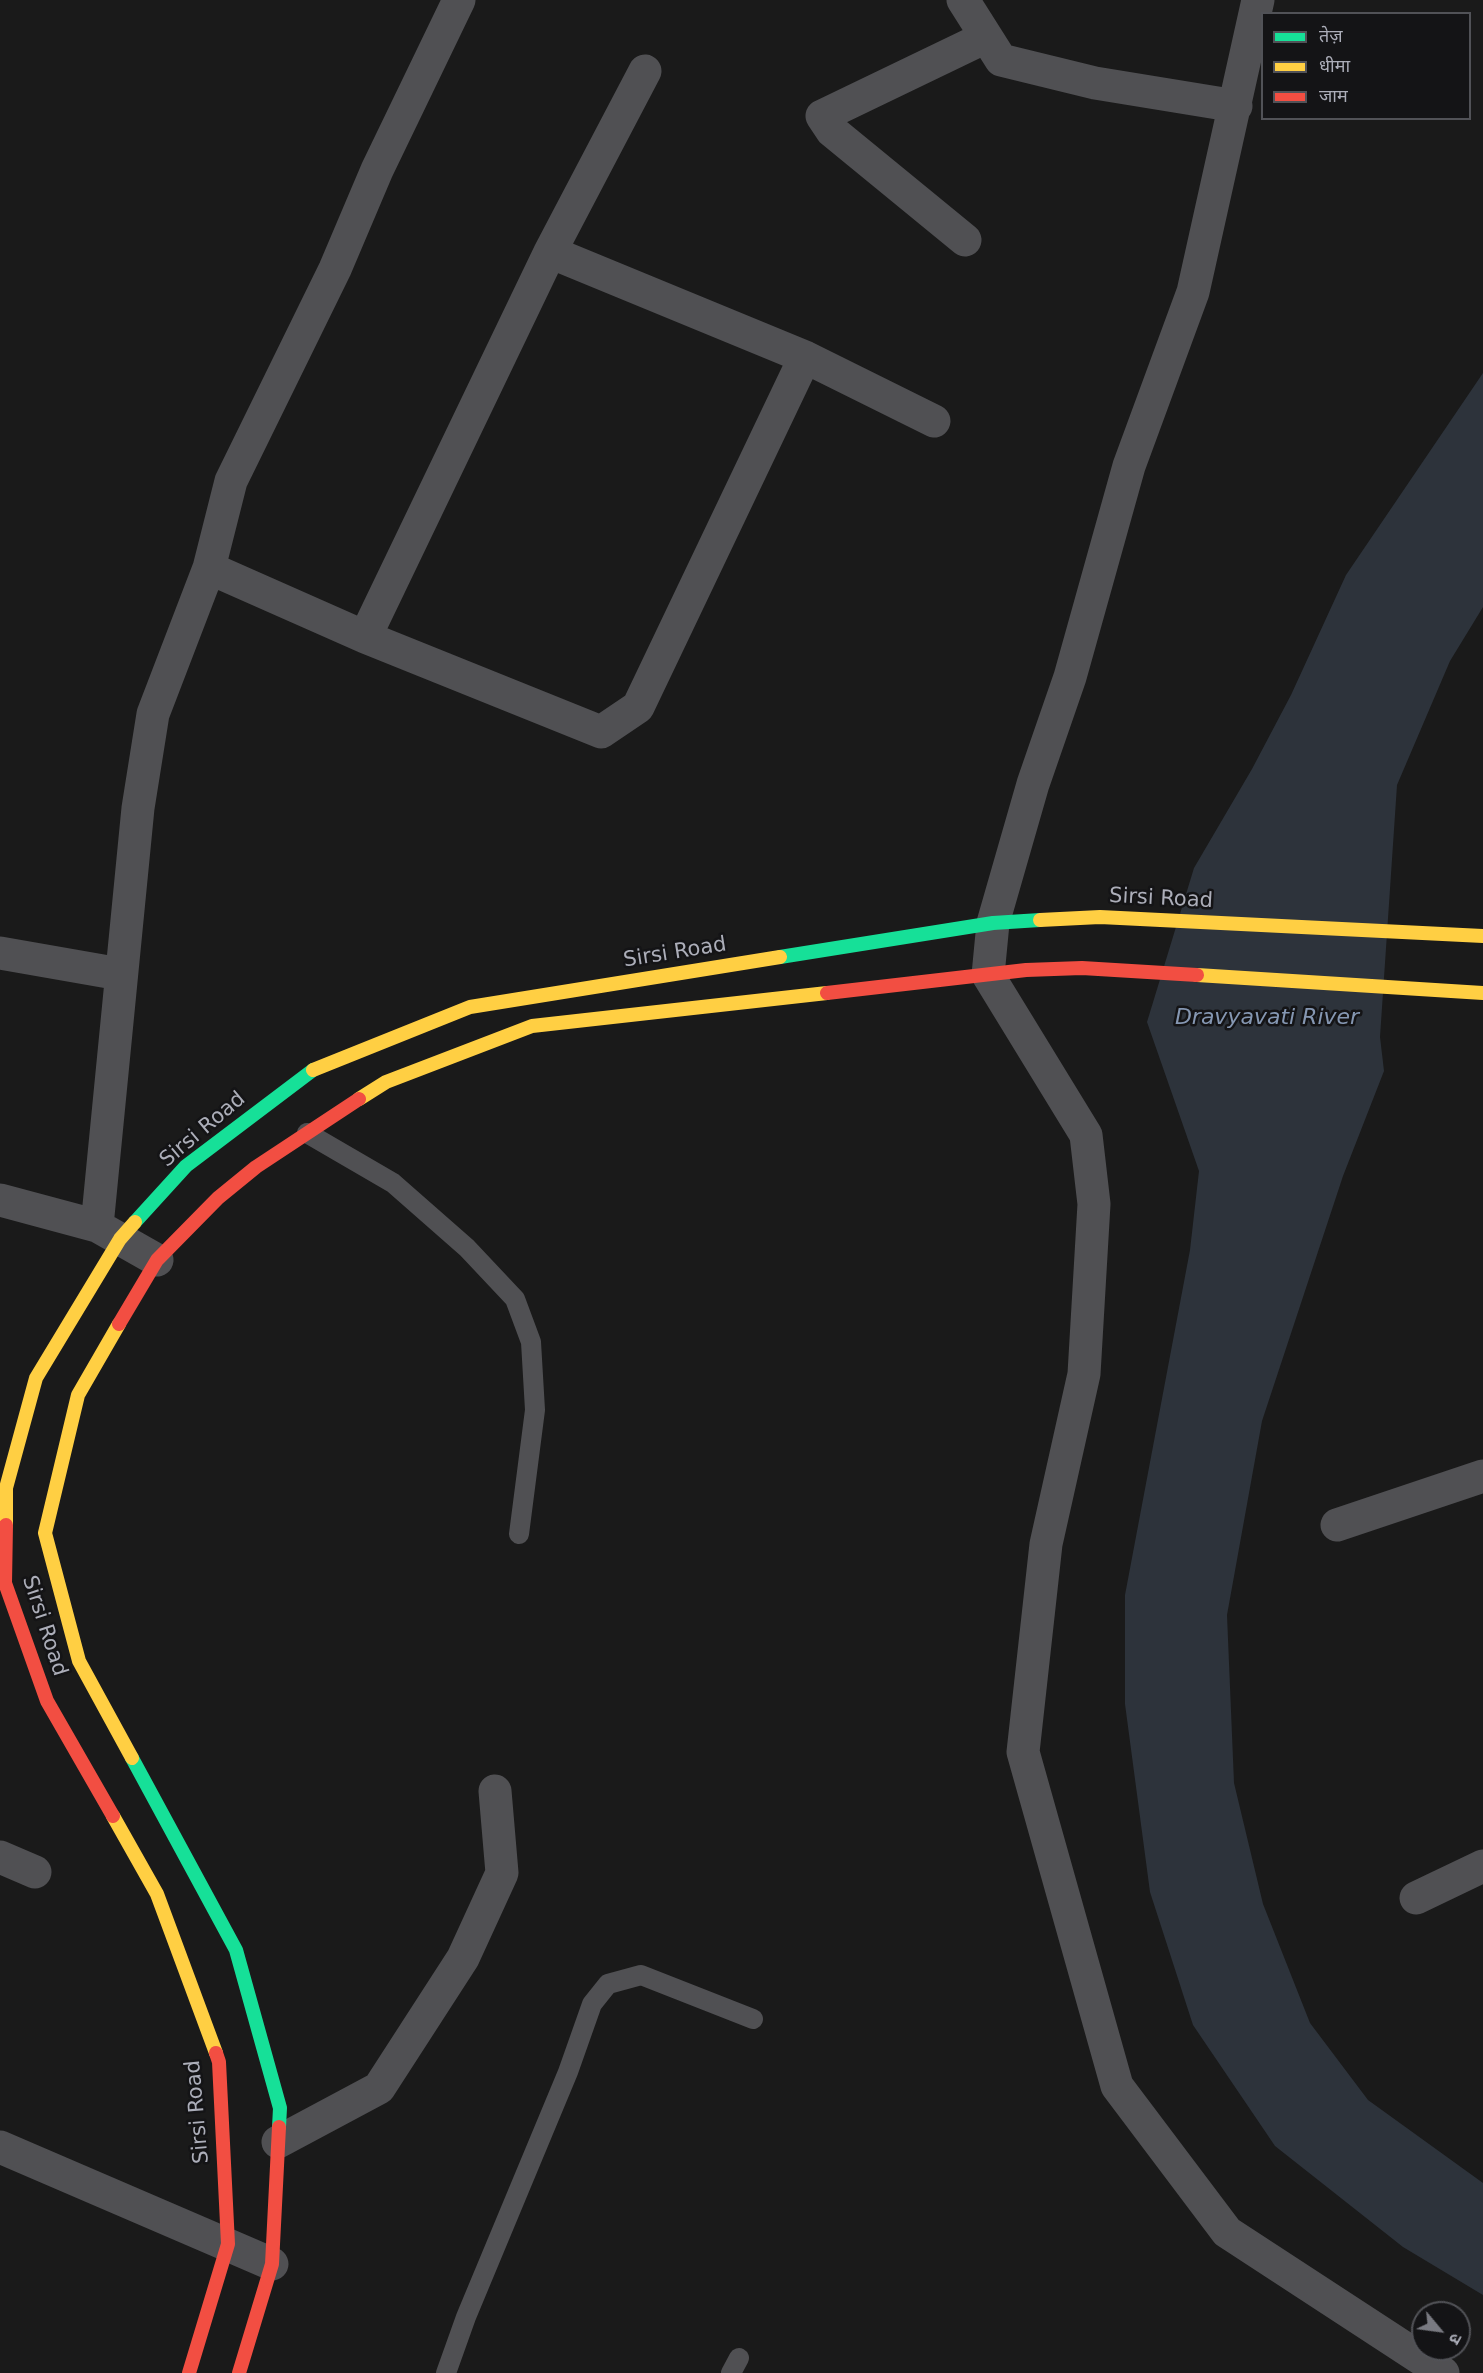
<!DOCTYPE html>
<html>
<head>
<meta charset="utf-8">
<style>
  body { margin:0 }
  #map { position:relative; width:1483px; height:2373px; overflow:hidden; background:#1a1a1a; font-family:"DejaVu Sans","Noto Sans Devanagari",sans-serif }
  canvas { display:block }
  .legend { position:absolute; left:1261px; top:12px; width:210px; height:108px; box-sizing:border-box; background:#141416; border:2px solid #515257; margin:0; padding:8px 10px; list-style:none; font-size:18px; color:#acaeb9 }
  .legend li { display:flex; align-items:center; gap:12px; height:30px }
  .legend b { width:30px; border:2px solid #515257 }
  .north { position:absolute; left:1411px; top:2301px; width:60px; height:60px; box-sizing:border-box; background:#141416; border:2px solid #515257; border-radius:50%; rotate:119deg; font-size:16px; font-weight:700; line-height:24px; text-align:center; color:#acaeb9 }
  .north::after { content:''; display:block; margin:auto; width:21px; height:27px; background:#797a81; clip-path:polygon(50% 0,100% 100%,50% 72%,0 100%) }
</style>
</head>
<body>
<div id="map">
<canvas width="1483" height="2373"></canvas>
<ul class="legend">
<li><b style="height:8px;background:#16e098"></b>तेज़</li>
<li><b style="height:8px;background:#ffcf43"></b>धीमा</li>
<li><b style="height:8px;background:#f24e42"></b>जाम</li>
</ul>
<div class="north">उ</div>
</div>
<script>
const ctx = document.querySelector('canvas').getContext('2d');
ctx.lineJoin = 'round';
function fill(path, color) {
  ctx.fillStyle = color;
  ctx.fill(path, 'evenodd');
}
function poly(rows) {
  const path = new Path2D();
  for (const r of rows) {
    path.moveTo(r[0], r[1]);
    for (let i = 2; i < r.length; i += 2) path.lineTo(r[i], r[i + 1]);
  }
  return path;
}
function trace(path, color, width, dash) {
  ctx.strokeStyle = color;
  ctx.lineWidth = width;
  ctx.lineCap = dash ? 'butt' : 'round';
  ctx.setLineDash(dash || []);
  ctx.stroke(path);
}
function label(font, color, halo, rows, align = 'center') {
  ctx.font = font + ' "DejaVu Sans",sans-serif';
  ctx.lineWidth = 5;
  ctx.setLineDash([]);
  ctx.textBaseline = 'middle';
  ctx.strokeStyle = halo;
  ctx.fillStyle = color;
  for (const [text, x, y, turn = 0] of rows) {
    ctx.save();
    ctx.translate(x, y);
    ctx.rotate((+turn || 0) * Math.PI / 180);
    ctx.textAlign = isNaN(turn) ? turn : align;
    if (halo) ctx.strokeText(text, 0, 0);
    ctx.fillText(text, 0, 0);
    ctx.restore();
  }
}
fill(poly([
  [1483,373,1483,607,1450,661,1397,785,1380,1037,1384,1071,1343,1176,1262,1421,1227,1615,1234,1783,1263,1904,1310,2023,1368,2100,1483,2183,1483,2295,1403,2247,1275,2146,1193,2025,1150,1892,1125,1704,1125,1595,1190,1250,1199,1171,1147,1022,1194,868,1252,769,1291,695,1346,575]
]), '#2d333b');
trace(poly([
  [307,1133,393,1183,467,1248,515,1299,531,1342,535,1410,519,1534],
  [446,2373,466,2317,568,2072,592,2004,608,1984,641,1975,753,2019],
  [731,2373,739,2358]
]), '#505053', 20);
trace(poly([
  [963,0,1001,60,1095,83,1236,106],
  [1258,0,1193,292,1129,466,1070,677,1033,784,993,923,988,975,1086,1135,1094,1204,1084,1374,1046,1544,1023,1752,1117,2086,1227,2232,1443,2373],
  [965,240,832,131,822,116,986,37],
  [550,252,645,71],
  [209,568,231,481,335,269,377,170,459,0],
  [365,637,550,252,805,357,934,421],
  [0,953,120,974],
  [0,1200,97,1226,157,1260],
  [97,1226,138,808,153,714,209,568,365,637,601,732,638,707,805,357],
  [1337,1525,1483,1476],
  [0,1857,35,1872],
  [1416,1898,1483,1866],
  [278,2142,379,2088,463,1958,502,1873,495,1791],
  [0,2147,272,2264]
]), '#505053', 33);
trace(poly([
  [780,957,993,923,1040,920],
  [135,1222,186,1166,313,1070],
  [132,1758,236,1950,280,2108,279,2127]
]), '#16e098', 14);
trace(poly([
  [1040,920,1100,917,1483,936],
  [1197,975,1483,993],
  [313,1070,470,1007,780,957],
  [359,1099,386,1082,532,1026,827,993],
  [119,1324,78,1395,45,1533,79,1661,132,1758],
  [6,1525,6,1488,36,1378,120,1239,135,1222],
  [113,1816,157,1894,216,2053]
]), '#ffcf43', 14);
trace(poly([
  [827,993,1026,970,1082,968,1197,975],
  [119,1324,157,1260,218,1198,256,1167,359,1099],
  [6,1525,5,1583,47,1701,113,1816],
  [189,2373,228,2244,219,2062,216,2053],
  [239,2373,272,2264,279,2127]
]), '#f24e42', 14);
label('21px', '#acaeb9', '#141416', [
  ["Sirsi Road",1161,899,3],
  ["Sirsi Road",675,953,-9],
  ["Sirsi Road",203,1130,-40],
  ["Sirsi Road",44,1626,72],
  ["Sirsi Road",198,2112,-95]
]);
label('italic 22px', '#8597b2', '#141416', [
  ["Dravyavati River",1267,1018]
]);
</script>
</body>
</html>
